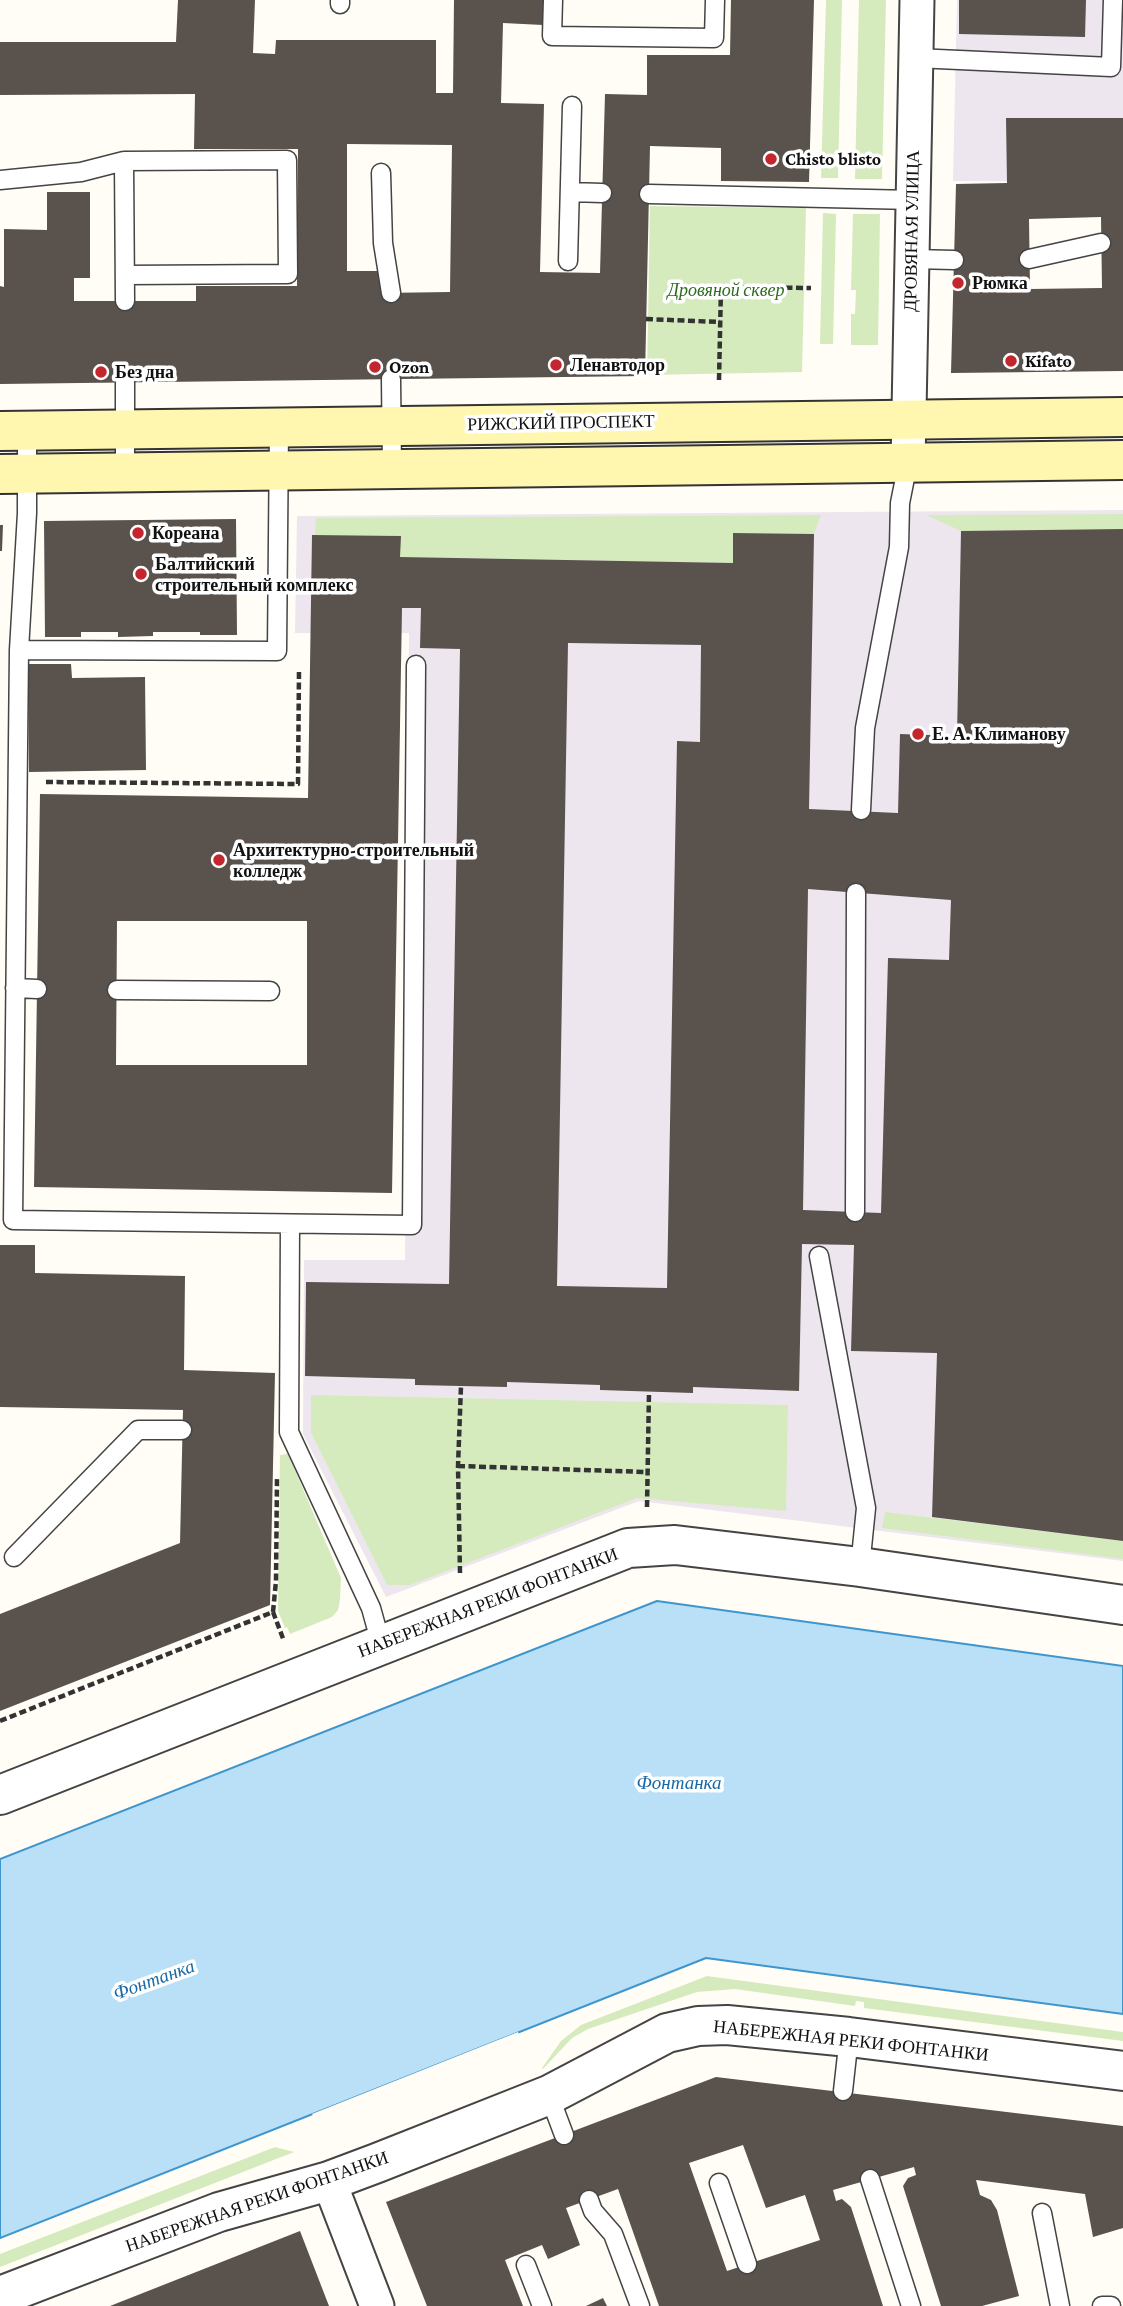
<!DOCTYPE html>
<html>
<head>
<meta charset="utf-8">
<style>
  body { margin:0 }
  canvas { display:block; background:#fffdf5 }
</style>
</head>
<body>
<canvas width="1123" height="2306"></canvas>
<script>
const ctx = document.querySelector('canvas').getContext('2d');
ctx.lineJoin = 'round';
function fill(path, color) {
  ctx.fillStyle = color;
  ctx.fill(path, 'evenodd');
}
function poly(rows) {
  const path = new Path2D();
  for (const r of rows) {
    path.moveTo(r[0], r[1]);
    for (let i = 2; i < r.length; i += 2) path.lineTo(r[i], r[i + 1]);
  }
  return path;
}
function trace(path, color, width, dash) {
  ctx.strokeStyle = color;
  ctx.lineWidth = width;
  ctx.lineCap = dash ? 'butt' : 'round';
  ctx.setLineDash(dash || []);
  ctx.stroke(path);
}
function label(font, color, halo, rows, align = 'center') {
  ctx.font = font + ' "Crimson Pro",serif';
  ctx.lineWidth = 7;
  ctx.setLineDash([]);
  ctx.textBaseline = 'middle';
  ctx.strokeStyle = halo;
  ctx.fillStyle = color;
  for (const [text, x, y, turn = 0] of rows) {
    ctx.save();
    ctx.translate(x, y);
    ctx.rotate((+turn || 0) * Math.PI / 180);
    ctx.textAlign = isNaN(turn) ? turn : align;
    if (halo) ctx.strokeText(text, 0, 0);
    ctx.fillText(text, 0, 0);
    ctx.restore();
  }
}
fill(poly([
  [957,0,1123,0,1123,182,953,181],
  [1123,510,1123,1561,639,1501,386,1597,303,1434,304,1260,405,1260,409,633,295,633,297,516]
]), '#eee6ef');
fill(poly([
  [826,0,842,0,838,178,821,178],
  [859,0,886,0,882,179,855,179],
  [650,206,806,208,802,372,647,375],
  [823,213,836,214,833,344,820,344],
  [853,214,880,214,878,345,851,345,851,314,855,314,856,290,851,290],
  [1123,514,1123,529,961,531,926,515],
  [821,515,814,534,734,533,733,563,400,557,400,536,315,535,316,518],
  [311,1395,788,1405,786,1511,637,1498,410,1585,387,1585,311,1433],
  [288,1454,341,1578,340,1600,338,1610,332,1617,290,1634,287,1627,285,1628,278,1611,280,1455],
  [885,1512,1123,1541,1123,1559,882,1528],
  [707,1976,1123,2032,1123,2041,864,2008,864,2002,856,2001,855,2006,735,1989,697,1992,588,2029,572,2038,543,2069,542,2068,561,2041,581,2025],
  [275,2147,294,2152,0,2267,0,2254]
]), '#d5ebbd');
const water = poly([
  [657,1601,1123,1666,1123,2014,706,1958,0,2238,0,1859,657,1601]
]);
fill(water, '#b9e0f7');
trace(water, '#3f96cf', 2);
fill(poly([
  [518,2032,519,2035,314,2117,312,2114]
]), '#fffdf5');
fill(poly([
  [178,0,255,0,253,53,275,54,276,40,436,40,436,93,453,93,454,0,544,0,543,25,503,23,501,103,544,104,540,272,600,273,605,94,647,95,647,55,730,55,731,0,814,0,809,182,721,181,721,148,650,146,645,376,0,384,0,286,4,287,4,229,47,230,47,192,90,192,90,278,74,278,74,301,196,301,196,286,297,286,298,149,194,149,195,94,0,95,0,42,176,42],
  [347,144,452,145,450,292,381,293,381,271,347,271],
  [959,0,1086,0,1085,37,959,34],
  [1006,118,1123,118,1123,371,951,373,956,184,1007,183],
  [1101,217,1102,288,1030,289,1029,219],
  [236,519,237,635,200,635,200,632,153,632,153,636,118,637,118,632,81,632,81,637,45,637,44,521],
  [0,525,3,525,2,551,0,551],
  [1123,529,1123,1541,932,1517,937,1353,851,1351,854,1245,802,1244,799,1391,693,1387,693,1393,600,1390,600,1385,507,1382,507,1387,415,1385,415,1379,305,1376,306,1282,449,1284,460,649,420,648,421,608,402,608,392,1193,34,1187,40,794,308,798,312,535,401,536,400,557,733,563,733,533,814,534,809,809,898,813,900,734,957,736,961,531],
  [568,643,701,645,700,742,677,741,667,1288,557,1286],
  [808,889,951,900,949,960,888,958,881,1213,803,1210],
  [117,921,307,921,307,1065,116,1065],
  [28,664,71,664,72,678,145,677,146,770,29,772],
  [0,1245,35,1245,35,1273,185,1276,184,1370,275,1373,270,1605,0,1711,0,1614,180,1543,183,1410,0,1407],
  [716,2077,1123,2126,1123,2228,1093,2237,1085,2194,976,2180,980,2195,991,2200,997,2210,1019,2296,982,2306,941,2306,903,2186,908,2178,916,2175,914,2167,833,2190,836,2201,842,2199,851,2207,883,2306,659,2306,618,2189,566,2208,580,2245,548,2259,542,2245,505,2260,523,2306,427,2306,386,2202],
  [743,2145,766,2208,805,2195,820,2240,727,2271,689,2163],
  [300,2231,329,2306,110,2306],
  [603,2298,607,2306,586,2306]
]), '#5a524d');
const service = poly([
  [553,0,552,36,714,38,715,0],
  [340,4,340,0],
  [916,58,1111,67,1113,0],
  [124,161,287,160,288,274,125,275],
  [381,173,383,243,391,293],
  [0,180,81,172,124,161,125,301],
  [570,192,602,193],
  [649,194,913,200],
  [912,259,954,260],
  [1029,259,1101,243],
  [568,261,572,106],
  [391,379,392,469],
  [125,382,125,473],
  [27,430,27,513,19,650,13,1220,412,1225,416,665],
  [19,650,277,651,279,427],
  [861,810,865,728,899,547,900,503,908,463],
  [15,988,37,989],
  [117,990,270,991],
  [855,1212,856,893],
  [290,1225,289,1432,371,1608,381,1644],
  [819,1256,866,1508,860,1567],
  [14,1557,138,1430,182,1430],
  [843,2091,849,2037],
  [549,2095,564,2135],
  [870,2179,911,2306],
  [719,2183,747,2264],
  [589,2200,593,2211,613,2234,640,2306],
  [1042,2213,1060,2306],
  [526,2265,542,2306],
  [1102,2306,1111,2306]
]);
const minor = poly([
  [908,463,917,0],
  [329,2181,377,2306]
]);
const tertiary = poly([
  [0,1795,628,1548,675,1545,860,1567,1123,1605],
  [0,2296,219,2212,329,2181,377,2163,549,2095,667,2033,698,2026,727,2025,849,2037,1123,2071]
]);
const secondary = poly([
  [0,431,1123,417],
  [0,474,1123,460]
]);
trace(service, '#444', 21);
trace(minor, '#444', 37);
trace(tertiary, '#444', 42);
trace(secondary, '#333', 42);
trace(poly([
  [646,319,720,322],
  [719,380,721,287,811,288],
  [46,782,298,784,299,670],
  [458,1466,646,1472],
  [647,1507,649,1392],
  [460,1573,458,1466,461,1386],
  [273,1612,284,1641],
  [0,1721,273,1612,276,1581,277,1477]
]), '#333', 4.5, [7, 3.5]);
trace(service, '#fff', 18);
trace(minor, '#fff', 33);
trace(tertiary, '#fff', 38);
trace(secondary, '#fff6b0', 38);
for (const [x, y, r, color] of [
  [771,159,7,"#c4262e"],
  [958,283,7,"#c4262e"],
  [1011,361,7,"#c4262e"],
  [556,365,7,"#c4262e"],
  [375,367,7,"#c4262e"],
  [101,372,7,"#c4262e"],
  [138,533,7,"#c4262e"],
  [141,574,7,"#c4262e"],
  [918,734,7,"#c4262e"],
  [219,860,7,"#c4262e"]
]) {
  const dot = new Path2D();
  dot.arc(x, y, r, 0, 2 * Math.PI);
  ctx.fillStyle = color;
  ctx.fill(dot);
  trace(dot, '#fff', 2.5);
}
label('bold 18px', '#111', '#fff', [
  ["Chisto blisto",785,159],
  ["Рюмка",972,283],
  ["Kifato",1025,361],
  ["Ленавтодор",570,365],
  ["Ozon",389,367],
  ["Без дна",115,372],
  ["Кореана",152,533],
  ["Балтийский",155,564],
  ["строительный комплекс",155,585],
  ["Е. А. Климанову",932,734],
  ["Архитектурно-строительный",233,850],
  ["колледж",233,871]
], 'left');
label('18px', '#111', '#fff', [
  ["ДРОВЯНАЯ УЛИЦА",912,231,-89],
  ["РИЖСКИЙ ПРОСПЕКТ",561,423,-1],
  ["НАБЕРЕЖНАЯ РЕКИ ФОНТАНКИ",488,1603,-21],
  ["НАБЕРЕЖНАЯ РЕКИ ФОНТАНКИ",851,2041,6],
  ["НАБЕРЕЖНАЯ РЕКИ ФОНТАНКИ",257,2202,-19]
]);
label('italic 18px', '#2f6b1f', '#fff', [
  ["Дровяной сквер",726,290]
]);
label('italic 19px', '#1768a6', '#fff', [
  ["Фонтанка",679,1783],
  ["Фонтанка",154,1980,-20]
]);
</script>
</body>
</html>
